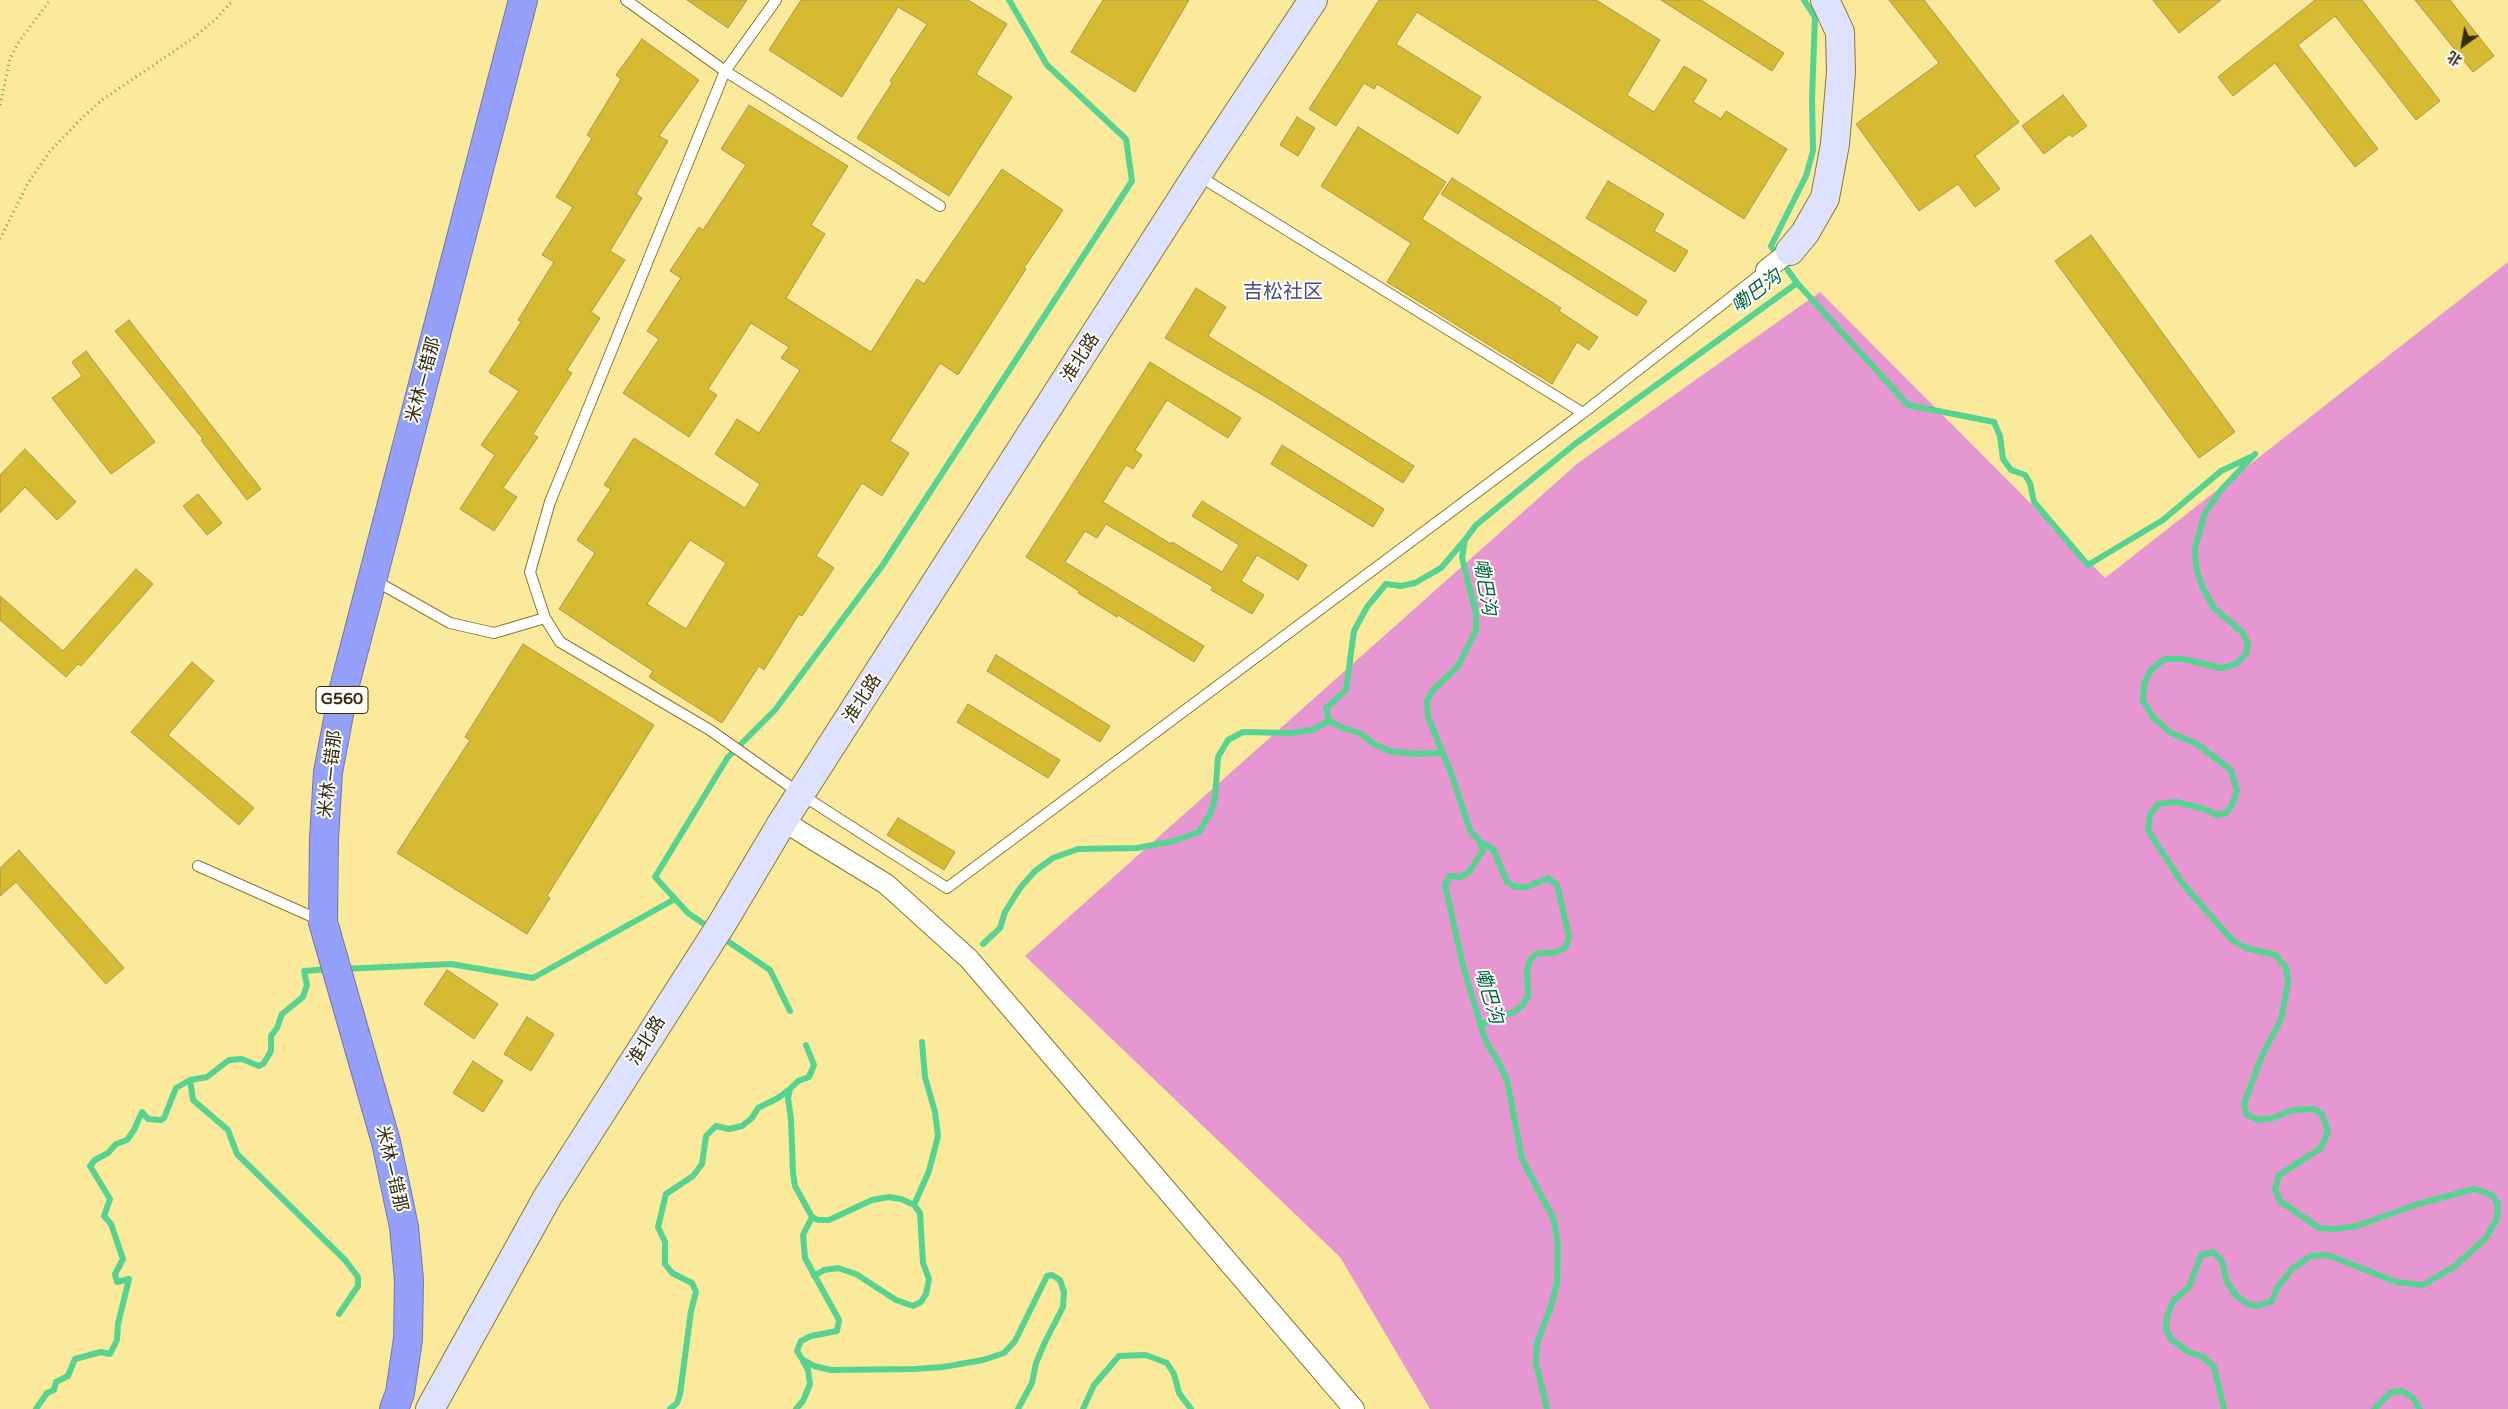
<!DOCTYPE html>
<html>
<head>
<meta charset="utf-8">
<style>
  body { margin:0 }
  #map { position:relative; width:2508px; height:1409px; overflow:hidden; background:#fbe99c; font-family:"Varela Round","Noto Sans SC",sans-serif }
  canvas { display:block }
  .north { position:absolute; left:2438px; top:20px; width:50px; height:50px; -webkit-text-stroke:4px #fff; paint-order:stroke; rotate:212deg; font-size:14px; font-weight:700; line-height:20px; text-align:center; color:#342d0d }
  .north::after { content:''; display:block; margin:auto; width:18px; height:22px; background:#342d0d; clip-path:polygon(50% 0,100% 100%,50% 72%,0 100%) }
</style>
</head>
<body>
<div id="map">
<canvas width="2508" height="1409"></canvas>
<div class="north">北</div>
</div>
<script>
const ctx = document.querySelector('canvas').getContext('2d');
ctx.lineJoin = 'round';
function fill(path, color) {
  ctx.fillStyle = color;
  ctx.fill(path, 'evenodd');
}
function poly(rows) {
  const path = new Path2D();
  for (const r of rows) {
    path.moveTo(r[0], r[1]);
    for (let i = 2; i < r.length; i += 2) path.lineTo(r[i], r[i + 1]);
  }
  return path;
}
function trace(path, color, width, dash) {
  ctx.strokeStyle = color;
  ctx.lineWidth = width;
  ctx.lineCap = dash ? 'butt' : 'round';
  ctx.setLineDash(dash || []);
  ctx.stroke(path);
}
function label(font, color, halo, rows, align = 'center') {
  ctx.font = font + ' "Varela Round","Noto Sans SC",sans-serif';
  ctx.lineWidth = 4;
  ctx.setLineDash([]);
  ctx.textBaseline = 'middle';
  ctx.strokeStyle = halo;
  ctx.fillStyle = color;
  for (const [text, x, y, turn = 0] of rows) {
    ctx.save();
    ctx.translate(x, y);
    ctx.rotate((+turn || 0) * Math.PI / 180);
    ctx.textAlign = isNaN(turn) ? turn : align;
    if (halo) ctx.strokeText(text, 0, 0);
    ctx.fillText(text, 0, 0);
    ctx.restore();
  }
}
fill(poly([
  [2508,262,2508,1409,1430,1409,1340,1257,1025,956,1578,463,1820,292,2105,578]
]), '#e697d1');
trace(poly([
  [1804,0,1815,17,1812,98,1813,151,1806,176,1771,246,1797,283,1908,405,1994,422,2000,436,2003,459,2011,470,2025,475,2030,483,2034,502,2088,565,2163,520,2221,471,2253,456],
  [1442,753,1415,754,1390,751,1374,744,1359,733,1343,728,1329,721,1326,708,1346,690,1354,631,1367,607,1386,584,1401,586,1415,583,1441,568,1464,541],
  [1480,842,1493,849,1507,882,1515,887,1527,887,1548,878,1557,885,1569,936,1566,947,1557,952,1536,954,1530,960,1527,971,1528,996,1522,1006,1514,1012,1480,1025],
  [710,928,688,913,655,877,728,757,775,710,882,566,1132,181,1126,139,1047,65,1009,0],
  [720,936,770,970,790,1011],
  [983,944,1000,928,1005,912,1020,888,1035,871,1053,858,1078,849,1137,848,1174,841,1199,832,1211,812,1215,797,1218,757,1228,740,1243,732,1290,733,1312,730,1329,721],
  [342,969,451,964,533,978,675,899],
  [806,1045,814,1065,809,1077,798,1081,790,1089,788,1098,791,1120,793,1173,795,1186,812,1217,803,1235,805,1258,839,1320,837,1331,811,1336,801,1341,797,1351,802,1359,814,1366,831,1370,914,1369,943,1367,983,1360,1004,1353,1015,1341,1047,1276,1052,1275,1060,1280,1064,1292,1063,1307,1045,1342,1036,1363,1032,1383,1018,1409],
  [190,1080,193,1100,228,1130,237,1154,345,1260,358,1277,358,1286,339,1314],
  [914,1205,929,1171,938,1136,935,1112,925,1077,922,1042],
  [812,1217,818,1220,829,1220,872,1200,889,1197,901,1199,914,1205,920,1213,923,1263,929,1279,926,1294,921,1302,913,1306,896,1300,856,1274,838,1268,824,1270,814,1276],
  [36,1409,47,1393,54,1390,56,1382,68,1376,75,1359,101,1352,110,1354,117,1340,118,1324,129,1279,117,1282,115,1274,123,1259,111,1224,104,1216,110,1199,90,1166,95,1160,108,1153,116,1144,127,1140,134,1130,142,1112,148,1119,161,1120,164,1118,176,1088,190,1080,207,1077,229,1060,242,1059,259,1066,264,1063,271,1051,271,1036,277,1028,282,1014,303,997,307,985,304,971,330,969],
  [670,1409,677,1403,680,1394,691,1311,696,1292,692,1283,672,1273,665,1264,665,1242,658,1227,666,1194,693,1176,702,1164,706,1136,716,1126,729,1129,742,1126,752,1118,758,1108,778,1098,790,1089],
  [796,1409,803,1401,810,1384,808,1370,803,1361],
  [1083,1409,1094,1385,1119,1356,1146,1355,1167,1363,1174,1374,1179,1393,1191,1409],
  [1547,1409,1536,1363,1537,1343,1551,1306,1557,1283,1558,1245,1554,1220,1522,1159,1507,1080,1499,1063,1486,1042,1463,966,1445,885,1450,876,1460,877,1468,873,1483,851,1480,842,1470,830,1451,773,1428,717,1427,700,1434,689,1458,666,1476,631,1476,613,1462,558,1465,540,1476,525,1575,444,1797,283],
  [2224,1409,2214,1367,2203,1357,2187,1351,2171,1339,2166,1330,2167,1316,2173,1301,2189,1287,2201,1255,2213,1252,2222,1261,2227,1282,2235,1294,2247,1304,2257,1306,2272,1301,2277,1288,2292,1269,2310,1256,2328,1255,2396,1282,2423,1285,2455,1266,2485,1239,2497,1219,2498,1204,2492,1195,2474,1189,2418,1204,2357,1226,2335,1229,2319,1228,2280,1201,2275,1190,2279,1175,2321,1148,2328,1131,2322,1114,2314,1109,2293,1110,2273,1118,2258,1120,2246,1114,2244,1104,2261,1058,2281,1019,2288,983,2286,968,2276,955,2246,948,2231,939,2182,883,2148,830,2150,815,2158,804,2177,802,2204,809,2217,815,2226,813,2232,805,2237,791,2231,770,2197,744,2171,733,2153,717,2143,701,2144,685,2150,671,2164,659,2183,659,2221,668,2236,664,2246,654,2248,643,2242,632,2214,608,2202,587,2196,566,2195,548,2205,513,2221,490,2255,454],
  [2374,1409,2391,1392,2402,1391,2413,1398,2420,1409]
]), '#56d390', 6);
const building = poly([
  [687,0,747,0,728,28,687,0],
  [801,0,968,0,1007,24,976,74,1012,97,949,196,857,138,892,83,890,81,927,24,898,7,842,97,769,50,801,0],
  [1103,0,1189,0,1135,92,1071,52,1103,0],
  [1379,0,1596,0,1660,40,1627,95,1654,112,1684,66,1707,80,1693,102,1721,119,1726,111,1787,149,1744,219,1417,12,1396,44,1481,97,1458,134,1377,84,1374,89,1364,83,1336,126,1309,109,1379,0],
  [1661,0,1701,0,1784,53,1772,71,1661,0],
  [1889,0,1924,0,2019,122,1975,156,2000,189,1975,207,1958,184,1919,211,1856,124,1939,63,1889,0],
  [2153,0,2221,0,2179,33,2153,0],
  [2315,0,2362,0,2440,101,2416,120,2335,16,2298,45,2378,149,2355,167,2275,63,2233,96,2218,77,2315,0],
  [2415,0,2450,0,2494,56,2473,72,2415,0],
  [642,39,699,80,659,136,668,141,636,194,642,198,610,251,625,260,591,312,600,318,567,370,572,373,533,434,538,437,503,488,517,497,494,531,460,509,495,455,481,445,519,391,489,372,521,322,518,320,554,262,542,255,573,207,556,197,592,138,587,135,621,79,616,75,642,39],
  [2063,95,2087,126,2072,137,2070,134,2044,154,2022,126,2063,95],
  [749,105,848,166,811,225,825,234,786,298,871,352,917,279,924,284,1002,169,1063,210,1024,268,1026,269,958,375,940,363,890,441,909,453,882,496,862,483,816,556,834,568,802,616,799,614,764,670,759,666,722,723,649,677,653,671,559,609,595,553,577,540,611,489,604,485,634,438,745,508,760,484,715,454,737,419,759,433,800,370,781,358,789,347,751,323,708,389,717,395,689,437,623,393,659,339,647,331,681,278,670,271,699,227,703,230,746,165,721,149,749,105],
  [690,540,726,563,686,629,647,604,690,540],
  [1297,117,1315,128,1298,156,1280,145,1297,117],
  [1358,127,1446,182,1422,219,1561,308,1559,311,1598,337,1589,350,1577,342,1552,384,1387,282,1411,243,1321,186,1358,127],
  [1452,178,1647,301,1637,316,1441,194,1452,178],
  [1608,181,1664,214,1654,231,1688,251,1675,272,1586,218,1608,181],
  [2091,235,2235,432,2199,458,2055,261,2091,235],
  [1196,288,1226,307,1208,336,1414,466,1403,483,1271,400,1165,338,1196,288],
  [129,320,261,489,247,500,201,440,203,439,115,331,129,320],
  [86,351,155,442,111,474,52,398,82,376,72,362,86,351],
  [1150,362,1241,418,1228,438,1167,400,1135,450,1142,455,1133,469,1126,465,1103,502,1171,544,1172,542,1222,572,1239,545,1192,516,1202,501,1307,565,1298,580,1257,555,1241,581,1264,595,1252,614,1211,590,1213,587,1106,524,1097,538,1085,531,1065,562,1204,646,1194,662,1118,615,1117,617,1078,593,1079,591,1026,557,1150,362],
  [1282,445,1384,509,1373,527,1271,464,1282,445],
  [25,449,76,502,57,520,25,487,0,513,0,475,25,449],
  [198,494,222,523,207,535,183,506,198,494],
  [136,569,153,584,81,666,78,664,66,677,0,620,0,596,63,651,136,569],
  [523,644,654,725,547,896,550,898,527,934,397,853,470,740,465,737,523,644],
  [996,655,1110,726,1100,742,987,671,996,655],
  [192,662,214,681,168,735,254,808,239,825,131,732,192,662],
  [968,704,1060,760,1048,778,957,722,968,704],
  [898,818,955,852,944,870,887,835,898,818],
  [19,850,124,968,106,984,16,882,0,896,0,868,19,850],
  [447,970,498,1004,474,1039,424,1004,447,970],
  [527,1017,554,1034,531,1071,504,1054,527,1017],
  [473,1061,503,1081,483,1112,453,1093,473,1061]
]);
fill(building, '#d6ba32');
trace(building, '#aa994e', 1);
const lane = poly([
  [626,0,725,71,940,206],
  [776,0,725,71,550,502,530,572,545,618,560,642,710,730,802,795,947,888,1583,413,1766,270],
  [1199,176,1583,413],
  [374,580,450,623,494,633,545,618],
  [198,866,322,921]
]);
const street = poly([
  [1766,270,1790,251],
  [783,821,886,884,969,959,1354,1409]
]);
const secondary = poly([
  [1790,251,1805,233,1825,198,1835,144,1841,72,1840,32,1825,0],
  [430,1409,548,1196,723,922,783,821,1197,175,1313,0]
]);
const highway = poly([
  [394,1409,400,1393,408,1339,409,1280,404,1227,386,1142,323,922,324,839,328,772,344,688,523,0]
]);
trace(lane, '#8a792d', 12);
trace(street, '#8a792d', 22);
trace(secondary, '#8a792d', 30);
trace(highway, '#7278a8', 30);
trace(poly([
  [0,105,10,59,18,43,50,0],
  [0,239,28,183,50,151,83,117,102,100,192,39,216,19,233,0]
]), '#9a8d56', 3, [1, 4]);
trace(lane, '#fff', 10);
trace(street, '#fff', 20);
trace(secondary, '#dfe2fe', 28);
trace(highway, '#94a0fc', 28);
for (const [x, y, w] of [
  [342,700,52]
]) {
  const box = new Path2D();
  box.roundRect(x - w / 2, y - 13.5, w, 27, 4);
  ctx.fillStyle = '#fff';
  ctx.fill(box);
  trace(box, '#342d0d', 1);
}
label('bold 16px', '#342d0d', null, [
  ["G560",342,700]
]);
label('18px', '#342d0d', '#fff', [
  ["淮北路",1081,358,-57],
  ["米林—错那",424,380,-75],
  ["淮北路",863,699,-57],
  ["米林—错那",331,774,-83],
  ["淮北路",647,1041,-58],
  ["米林—错那",391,1169,77]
]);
label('italic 19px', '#00663b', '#fff', [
  ["嘞巴沟",1757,292,-37],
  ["嘞巴沟",1484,587,80],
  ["嘞巴沟",1488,996,73]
]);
label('20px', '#474d8b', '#fff', [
  ["吉松社区",1283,293]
]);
</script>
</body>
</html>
